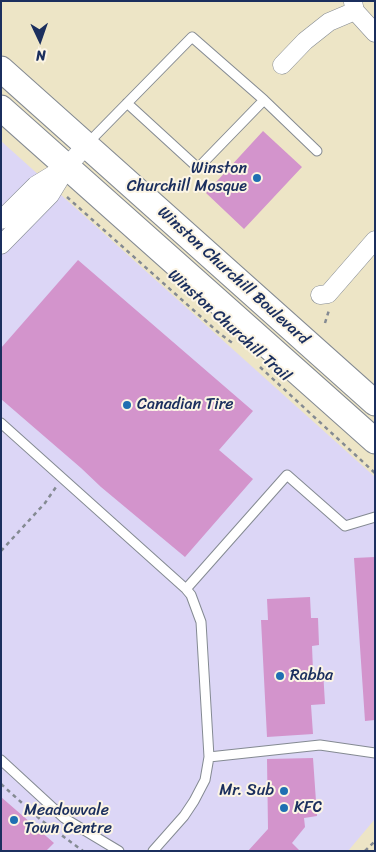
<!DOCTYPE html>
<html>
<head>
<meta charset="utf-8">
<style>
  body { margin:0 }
  #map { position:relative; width:376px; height:852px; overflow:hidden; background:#ede5c6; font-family:Sriracha,sans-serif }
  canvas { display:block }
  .frame { position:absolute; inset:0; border:2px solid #1b2f5e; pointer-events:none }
  .north { position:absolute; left:15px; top:15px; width:50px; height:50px; -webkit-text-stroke:4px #fcf5e5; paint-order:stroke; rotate:177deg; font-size:14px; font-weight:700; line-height:20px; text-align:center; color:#1b2f5e }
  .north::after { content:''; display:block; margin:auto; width:18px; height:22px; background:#1b2f5e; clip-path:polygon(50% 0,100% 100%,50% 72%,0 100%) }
</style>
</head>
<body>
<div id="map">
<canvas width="376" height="852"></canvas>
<div class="frame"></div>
<div class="north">N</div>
</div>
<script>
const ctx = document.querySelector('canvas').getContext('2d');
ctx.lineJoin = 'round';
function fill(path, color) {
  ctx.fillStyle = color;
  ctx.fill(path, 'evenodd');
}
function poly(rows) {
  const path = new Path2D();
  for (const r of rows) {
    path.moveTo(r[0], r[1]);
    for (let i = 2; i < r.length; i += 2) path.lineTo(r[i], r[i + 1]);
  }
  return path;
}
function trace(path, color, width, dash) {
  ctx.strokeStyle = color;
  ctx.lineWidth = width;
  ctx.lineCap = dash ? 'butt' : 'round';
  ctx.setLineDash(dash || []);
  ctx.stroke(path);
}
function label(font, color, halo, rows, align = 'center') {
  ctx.font = font + ' Sriracha,sans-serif';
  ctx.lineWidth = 4;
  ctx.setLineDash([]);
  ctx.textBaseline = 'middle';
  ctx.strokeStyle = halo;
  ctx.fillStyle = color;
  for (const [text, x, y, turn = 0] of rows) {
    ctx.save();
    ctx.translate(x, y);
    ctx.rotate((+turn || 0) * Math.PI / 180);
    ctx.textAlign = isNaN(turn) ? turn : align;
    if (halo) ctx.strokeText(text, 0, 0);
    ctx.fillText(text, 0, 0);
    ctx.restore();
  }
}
fill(poly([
  [1,141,375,477,375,819,348,851,1,851]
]), '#dcd6f6');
fill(poly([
  [263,131,302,167,244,229,206,193],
  [78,260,253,411,219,450,253,479,185,557,101,487,81,468,1,399,1,348],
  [375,557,375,720,365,721,354,558],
  [310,597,311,618,318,618,319,645,312,646,313,671,323,670,325,704,311,705,313,734,267,737,261,620,268,620,267,599],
  [313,758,317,816,304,818,305,827,292,843,300,851,248,851,268,829,267,759],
  [1,797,54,843,46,851,1,851]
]), '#d394cc');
const lane = poly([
  [127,103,198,168,264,100],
  [88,143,192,37,264,100,317,151],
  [1,423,186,589,191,595,201,622,209,757,205,780,194,801,184,816,153,851],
  [186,589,287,475,345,526,375,517],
  [209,757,320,745,375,753],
  [1,760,64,818,119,851]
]);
const street = poly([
  [353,2,355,11,375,33],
  [282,65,305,41,329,22,355,11],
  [1,220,36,185,64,168],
  [1,245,50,195,67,167,86,145],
  [320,295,328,294,375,240]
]);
const secondary = poly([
  [1,69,375,403],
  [1,108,375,441]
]);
trace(lane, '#848a92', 11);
trace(street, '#848a92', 19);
trace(secondary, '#848a92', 27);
trace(poly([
  [67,197,219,333,235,345],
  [325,323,329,310],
  [260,367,375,473],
  [1,551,45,503,56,487],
  [1,784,41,820,83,851],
  [365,851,375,841]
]), '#848a92', 2.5, [4, 4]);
trace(lane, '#fff', 9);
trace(street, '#fff', 18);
trace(secondary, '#fff', 25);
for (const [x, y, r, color] of [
  [257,178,5,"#1f6fb2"],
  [127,405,5,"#1f6fb2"],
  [280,676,5,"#1f6fb2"],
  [284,791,5,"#1f6fb2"],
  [284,808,5,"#1f6fb2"],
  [14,820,5,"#1f6fb2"]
]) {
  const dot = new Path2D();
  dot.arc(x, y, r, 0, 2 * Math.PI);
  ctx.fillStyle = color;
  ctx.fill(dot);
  trace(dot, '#fcf5e5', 2);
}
label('16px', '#1b2f5e', '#fcf5e5', [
  ["Winston",247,169,"right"],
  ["Churchill Mosque",247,187,"right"],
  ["Canadian Tire",137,405],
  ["Rabba",290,676],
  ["Mr. Sub",274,791,"right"],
  ["KFC",294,808],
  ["Meadowvale",24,811],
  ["Town Centre",24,829]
], 'left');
label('16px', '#1b2f5e', '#fcf5e5', [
  ["Winston Churchill Boulevard",233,276,42],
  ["Winston Churchill Trail",229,326,42]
]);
</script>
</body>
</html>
